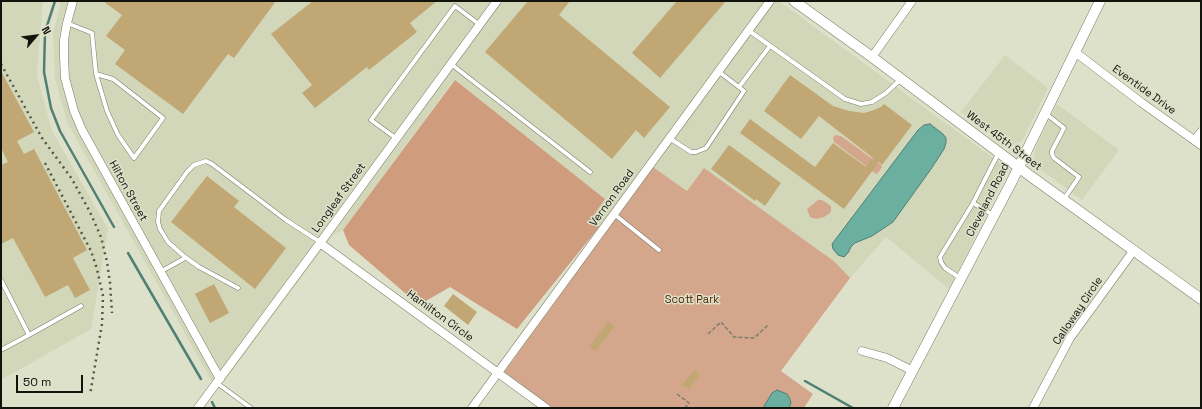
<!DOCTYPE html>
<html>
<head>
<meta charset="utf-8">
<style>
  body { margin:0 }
  #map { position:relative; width:1202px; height:409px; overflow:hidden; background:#dde1ca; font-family:"Space Grotesk",sans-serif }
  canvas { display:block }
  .frame { position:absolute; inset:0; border:2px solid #12130b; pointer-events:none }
  .north { position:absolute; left:16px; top:16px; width:40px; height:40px; -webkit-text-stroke:3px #dde1ca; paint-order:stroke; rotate:62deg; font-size:11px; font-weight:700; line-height:16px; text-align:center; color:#12130b }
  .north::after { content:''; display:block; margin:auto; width:14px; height:18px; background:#12130b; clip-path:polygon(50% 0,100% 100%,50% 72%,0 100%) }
  .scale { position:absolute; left:16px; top:375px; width:67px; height:18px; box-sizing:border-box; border:2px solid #12130b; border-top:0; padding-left:5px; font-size:12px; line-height:14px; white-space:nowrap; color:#12130b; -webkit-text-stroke:3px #dde1ca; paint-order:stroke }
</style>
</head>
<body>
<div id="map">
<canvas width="1202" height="409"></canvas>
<div class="frame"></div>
<div class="north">N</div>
<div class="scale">50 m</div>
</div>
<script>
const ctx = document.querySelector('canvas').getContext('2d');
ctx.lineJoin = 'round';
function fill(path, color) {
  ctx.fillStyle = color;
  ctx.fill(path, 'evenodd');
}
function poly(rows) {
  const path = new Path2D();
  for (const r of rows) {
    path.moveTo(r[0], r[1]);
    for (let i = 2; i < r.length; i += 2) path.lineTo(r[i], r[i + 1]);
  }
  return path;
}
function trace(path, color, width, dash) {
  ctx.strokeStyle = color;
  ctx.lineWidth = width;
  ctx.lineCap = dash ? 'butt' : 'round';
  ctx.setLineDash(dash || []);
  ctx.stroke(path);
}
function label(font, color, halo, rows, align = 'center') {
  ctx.font = font + ' "Space Grotesk",sans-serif';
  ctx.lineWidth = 3;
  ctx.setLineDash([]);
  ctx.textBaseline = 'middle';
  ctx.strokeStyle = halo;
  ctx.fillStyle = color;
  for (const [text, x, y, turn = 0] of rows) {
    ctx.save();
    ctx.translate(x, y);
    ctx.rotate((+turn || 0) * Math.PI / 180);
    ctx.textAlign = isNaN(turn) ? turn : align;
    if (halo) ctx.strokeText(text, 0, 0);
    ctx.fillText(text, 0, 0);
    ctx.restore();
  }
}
fill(poly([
  [1,1,43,1,37,75,52,131,108,229,91,329,1,380],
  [61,1,779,1,1000,163,1003,168,1003,180,949,289,886,237,850,278,835,262,687,191,653,167,605,233,591,218,605,199,454,80,343,230,333,235,224,382,211,380,67,122,55,79,53,34],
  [1005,55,1048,88,1022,141,1018,143,1011,145,1005,143,961,112],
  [1057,104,1119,150,1082,200,1040,169,1036,164,1034,156,1035,149]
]), '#d2d7b9');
fill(poly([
  [835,135,841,136,881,165,882,167,878,173,876,174,834,142,833,138],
  [653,167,687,191,704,168,835,262,850,278,781,371,813,394,804,408,552,408,504,372],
  [818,200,822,200,831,206,831,211,830,213,824,217,816,219,810,217,807,209]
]), '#d4a78c');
fill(poly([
  [455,80,605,199,592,218,599,227,517,329,450,287,419,305,349,245,343,230]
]), '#cf9d7e');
const water = poly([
  [930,124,943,134,946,138,946,143,944,149,931,169,893,222,872,236,855,243,851,247,848,253,844,257,838,255,833,249,832,244,918,130,924,125,930,124],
  [777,390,787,394,790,399,791,403,789,408,763,408,772,393,777,390]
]);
fill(water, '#6bafa0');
trace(water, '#508073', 1);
trace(poly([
  [55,1,45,32,44,72,51,108,60,131,114,227],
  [128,253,201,379],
  [805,381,853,408],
  [212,402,215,408]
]), '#508073', 2.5);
fill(poly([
  [103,1,276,1,234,58,228,54,183,114,115,64,125,50,106,36,122,15],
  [313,1,437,1,410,23,417,32,369,70,367,67,315,108,302,93,312,85,271,34],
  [528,1,570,1,559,15,670,107,644,138,636,130,612,159,485,52],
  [677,1,726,1,660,78,632,53],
  [1,71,34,132,17,141,24,154,34,149,87,250,73,258,90,290,75,298,68,285,45,297,13,238,1,244,1,165,8,162,1,148],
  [790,75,833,106,849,111,864,113,874,110,881,107,884,104,912,125,882,165,879,162,844,209,740,133,750,119,815,167,833,143,866,167,873,158,819,116,801,139,764,111],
  [729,145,781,183,765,206,756,199,755,201,711,169],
  [207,176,239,201,234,207,286,248,255,289,171,222],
  [214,284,229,313,210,323,195,294],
  [453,294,477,312,468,325,444,306],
  [608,322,615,326,596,351,589,347],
  [694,370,700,374,689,389,682,385]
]), '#c0a774');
const service = poly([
  [67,23,92,33,96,74,107,111,118,135,134,158,163,118,113,79,96,74],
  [748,30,845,99,861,104,872,102,886,93,901,79],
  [451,64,590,172],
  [739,87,770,46],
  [1045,113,1064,128,1052,151,1052,154,1054,158,1079,177,1064,199],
  [669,138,691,152,696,152,706,148,744,91,718,71],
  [397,139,371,120,455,6,480,25],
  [973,203,993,215],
  [614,214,659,250],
  [160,272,185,258],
  [960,278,945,268,941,262,940,257,973,203,999,152],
  [1,280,29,335,1,350],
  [238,288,199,267,185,257,168,242,160,229,158,222,159,211,187,172,194,165,206,161,212,164,286,220,320,242],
  [29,335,81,306],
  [217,383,251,408]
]);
const minor = poly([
  [73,1,67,23,64,40,64,58,65,78,74,111,82,130,220,379],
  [1075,52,1142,103,1201,145],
  [872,57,912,1],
  [1195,140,1201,132],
  [320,243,546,408],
  [862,351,887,358,913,371],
  [198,408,320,243,497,1],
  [472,408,770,1],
  [1033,408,1070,338,1134,250]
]);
const tertiary = poly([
  [794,1,872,57,1029,175,1201,299],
  [893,408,1011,183,1100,1]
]);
trace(service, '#7a7e69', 5);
trace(minor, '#7a7e69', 9);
trace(tertiary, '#7a7e69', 11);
trace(poly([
  [708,334,721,322,734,337,754,338,768,325],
  [677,394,689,403,686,406,688,408]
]), '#7b7e6e', 1.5, [4, 2]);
trace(service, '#fff', 4);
trace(minor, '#fff', 8);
trace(tertiary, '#fff', 10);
trace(poly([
  [1,64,42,138,72,179,90,212,101,237,107,262,110,283,112,313],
  [45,163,91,251,97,269,103,296,102,324,90,395]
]), '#545649', 2.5, [2, 4]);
label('11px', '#12130b', '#dde1ca', [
  ["Eventide Drive",1144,90,36],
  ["West 45th Street",1004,141,37],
  ["Hilton Street",128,191,61],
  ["Longleaf Street",339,198,-54],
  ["Vernon Road",612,198,-54],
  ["Cleveland Road",988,200,-63],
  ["Calloway Circle",1078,311,-56],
  ["Hamilton Circle",440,316,36]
]);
label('11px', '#522400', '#dde1ca', [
  ["Scott Park",692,300]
]);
</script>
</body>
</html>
